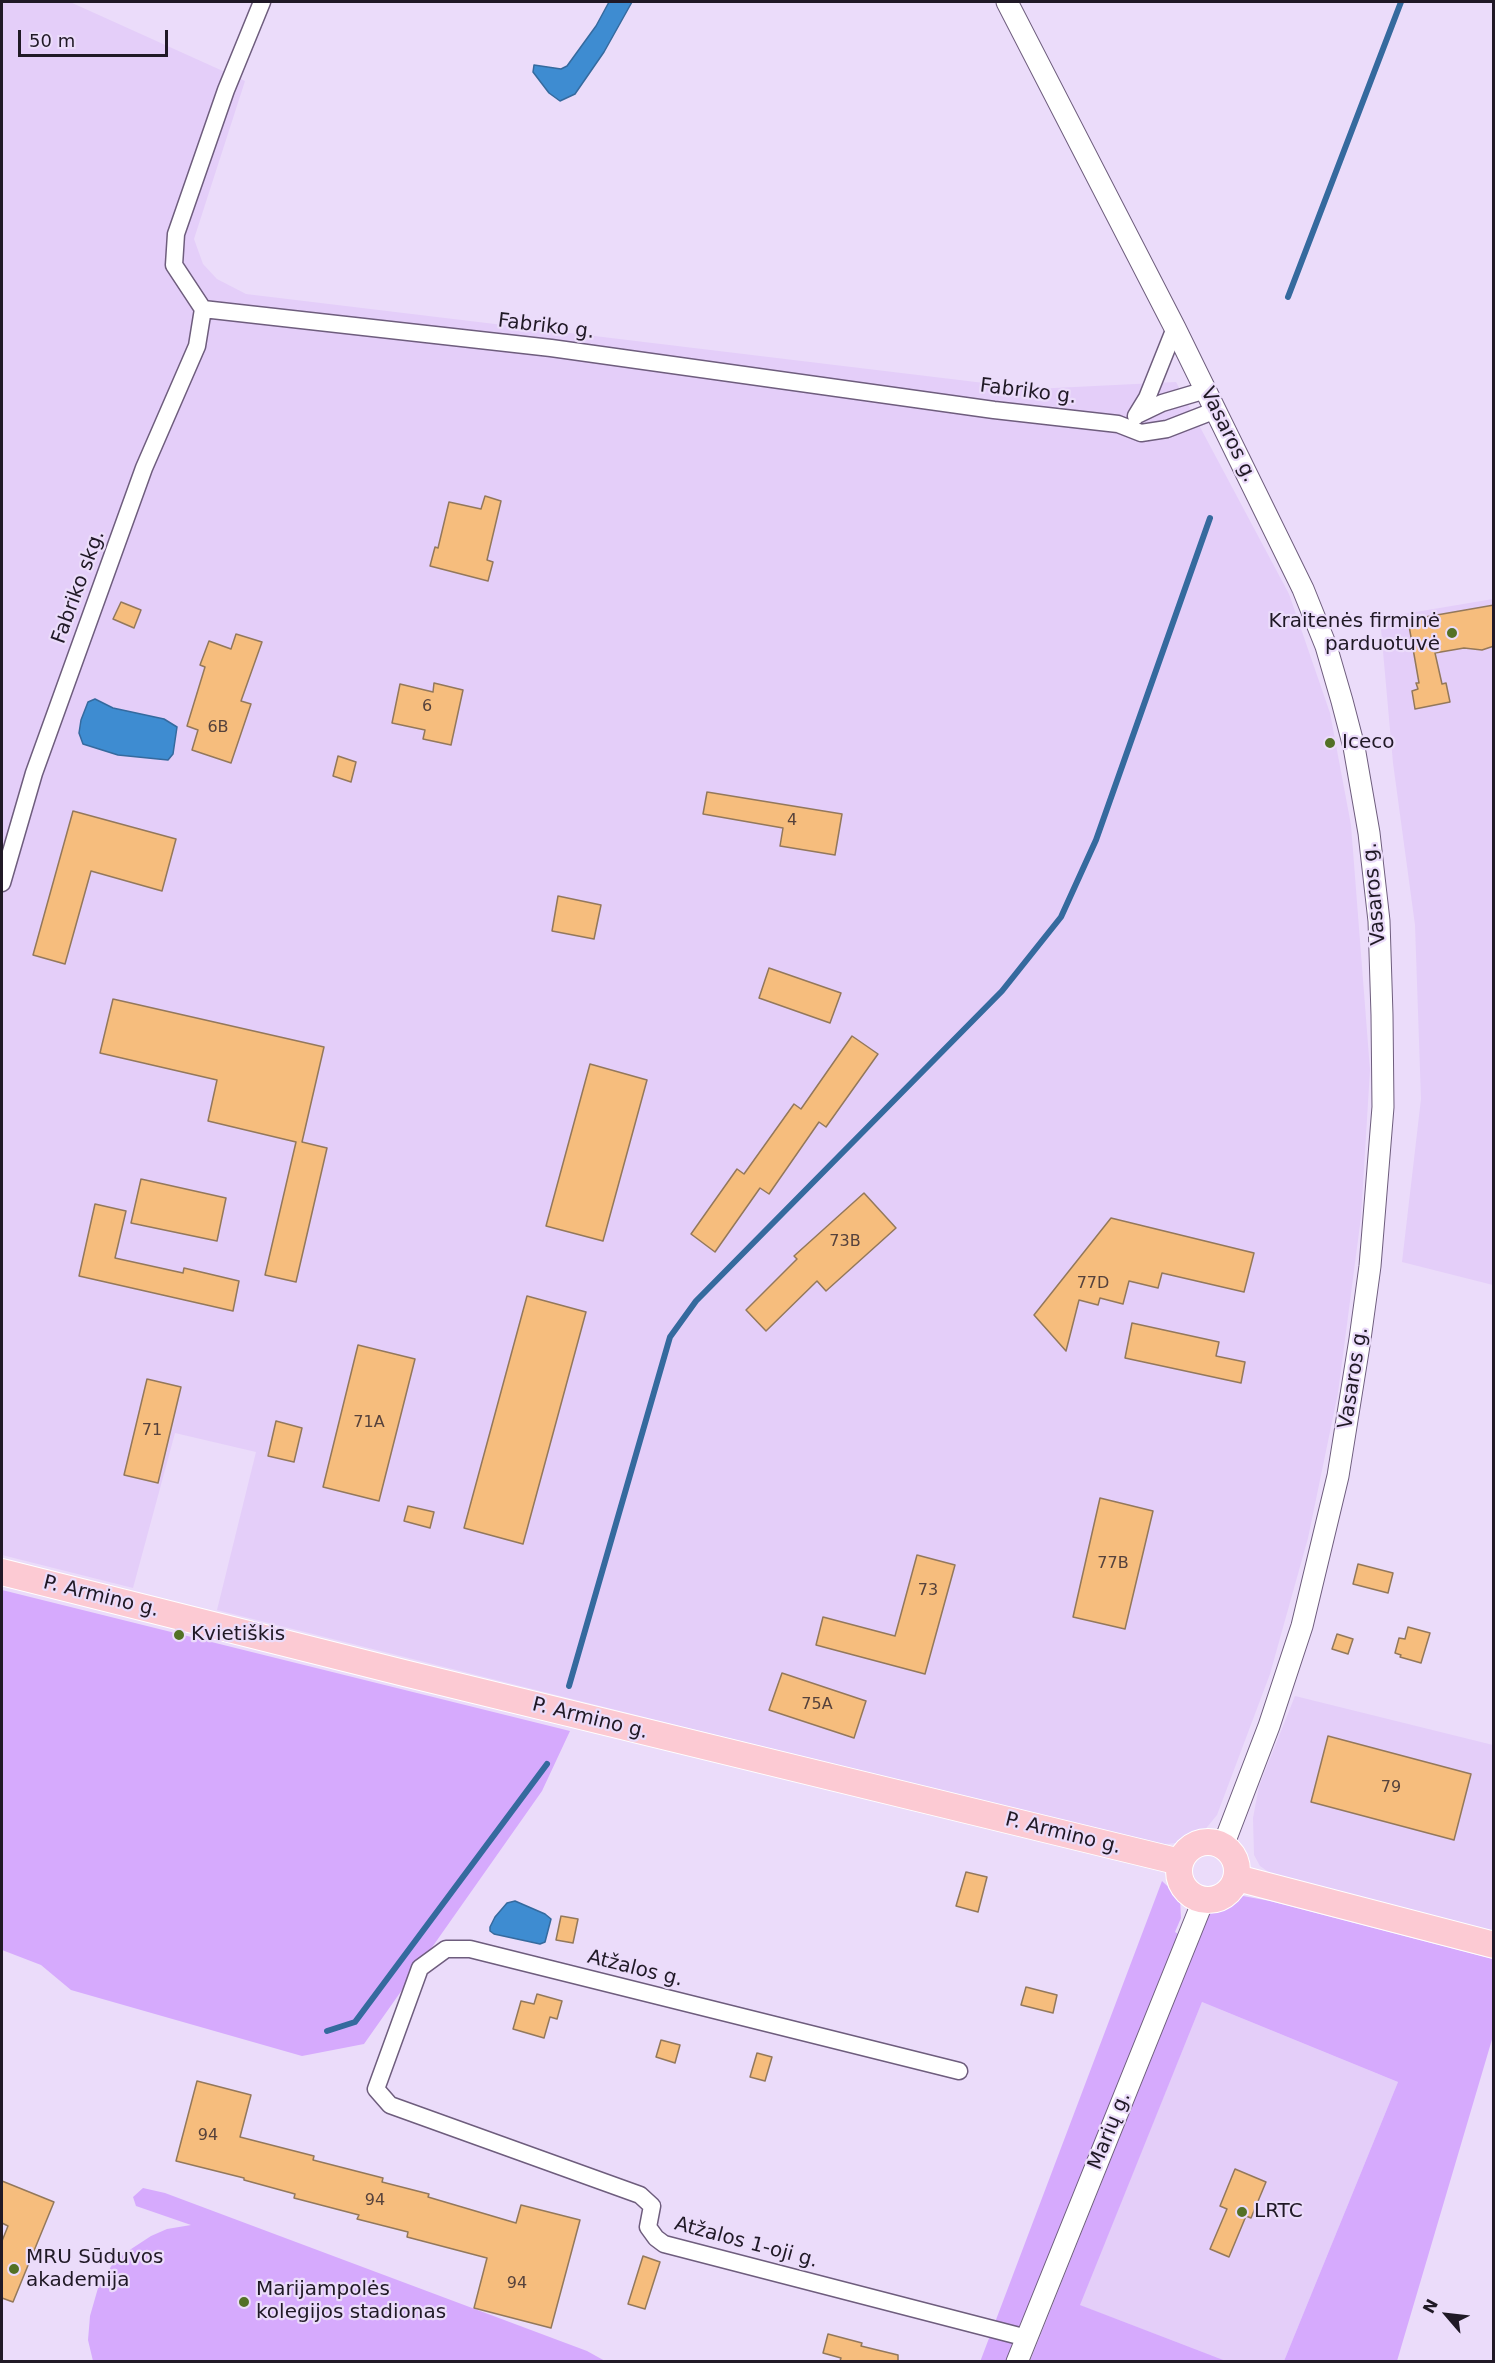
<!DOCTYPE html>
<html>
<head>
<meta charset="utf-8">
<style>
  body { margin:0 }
  #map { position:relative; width:1495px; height:2363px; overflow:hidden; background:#ebdcfa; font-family:"DejaVu Sans",sans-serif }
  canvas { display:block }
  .frame { position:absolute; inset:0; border:3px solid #201926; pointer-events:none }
  .north { position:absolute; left:1417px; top:2285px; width:60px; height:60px; -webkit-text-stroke:4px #ebdcfa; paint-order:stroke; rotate:298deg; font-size:16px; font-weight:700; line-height:24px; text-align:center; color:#201926 }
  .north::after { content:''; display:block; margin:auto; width:21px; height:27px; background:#201926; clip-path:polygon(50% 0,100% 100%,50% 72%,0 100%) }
  .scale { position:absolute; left:18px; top:30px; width:150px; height:27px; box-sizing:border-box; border:3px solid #201926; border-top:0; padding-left:8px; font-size:18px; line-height:21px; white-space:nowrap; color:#201926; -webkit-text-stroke:4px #ebdcfa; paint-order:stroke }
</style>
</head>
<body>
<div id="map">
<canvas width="1495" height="2363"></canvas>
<div class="frame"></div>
<div class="north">N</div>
<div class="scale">50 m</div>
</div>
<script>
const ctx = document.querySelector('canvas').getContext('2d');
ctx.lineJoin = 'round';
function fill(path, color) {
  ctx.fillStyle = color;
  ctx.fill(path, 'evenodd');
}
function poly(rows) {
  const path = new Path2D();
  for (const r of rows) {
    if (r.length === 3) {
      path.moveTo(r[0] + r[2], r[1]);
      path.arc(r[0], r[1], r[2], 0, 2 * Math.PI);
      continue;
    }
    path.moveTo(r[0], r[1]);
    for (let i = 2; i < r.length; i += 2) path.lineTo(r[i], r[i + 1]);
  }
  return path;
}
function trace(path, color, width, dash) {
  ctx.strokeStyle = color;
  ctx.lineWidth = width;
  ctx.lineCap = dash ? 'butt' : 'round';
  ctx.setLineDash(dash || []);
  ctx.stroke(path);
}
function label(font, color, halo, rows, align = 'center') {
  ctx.font = font + ' "DejaVu Sans",sans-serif';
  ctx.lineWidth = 4.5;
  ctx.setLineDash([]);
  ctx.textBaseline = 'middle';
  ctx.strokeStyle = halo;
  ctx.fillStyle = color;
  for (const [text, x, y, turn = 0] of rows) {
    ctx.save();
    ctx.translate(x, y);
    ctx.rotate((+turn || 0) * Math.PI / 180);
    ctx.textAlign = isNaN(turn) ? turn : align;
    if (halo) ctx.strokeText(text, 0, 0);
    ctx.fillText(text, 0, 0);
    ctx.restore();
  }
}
fill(poly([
  [2,2,70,2,245,81,194,239,203,264,217,279,246,294,1034,389,1176,382,1289,594,1330,713,1351,825,1370,1070,1361,1217,1338,1393,1308,1538,1270,1674,1217,1815,1203,1832,1187,1842,1155,1845,217,1610,256,1452,175,1433,133,1588,2,1555],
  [1493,599,1493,1285,1402,1262,1421,1099,1415,925,1393,763,1380,618],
  [1295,1696,1493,1745,1493,1934,1273,1875,1260,1866,1254,1855,1253,1818,1259,1786],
  [1202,2002,1398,2082,1284,2361,1226,2361,1079,2305]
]), '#e4cef9');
fill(poly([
  [2,1590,570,1731,542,1791,364,2044,302,2056,71,1990,41,1965,2,1950],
  [1162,1881,1180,1898,1181,1918,1175,1932,1178,1934,1006,2361,980,2362],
  [1243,1896,1270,1901,1493,1959,1493,2036,1397,2361,1284,2361,1398,2082,1202,2002,1080,2305,1226,2361,1030,2361,1209,1915,1215,1905,1228,1897],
  [143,2188,165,2193,587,2351,605,2361,93,2361,88,2340,90,2316,98,2288,112,2265,125,2253,151,2236,167,2229,191,2225,136,2206,133,2197]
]), '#d6aafd');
const water = poly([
  [609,2,632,2,604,52,575,94,560,101,549,93,533,72,534,65,561,69,567,66,596,26,609,2],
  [95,699,113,708,164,719,177,727,173,754,168,760,118,755,83,744,79,733,81,720,88,702,95,699],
  [515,1901,545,1914,551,1919,545,1942,540,1944,494,1934,490,1931,490,1927,495,1917,507,1903,515,1901]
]);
fill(water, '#3e8cd1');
trace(water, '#356a9e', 1.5);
trace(poly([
  [1288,297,1401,2],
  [569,1686,670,1337,696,1301,1002,991,1061,917,1096,840,1210,518],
  [327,2031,355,2022,547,1764]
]), '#356a9e', 6);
const building = poly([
  [485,496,501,501,487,560,493,562,488,581,430,566,435,547,438,548,449,502,481,509,485,496],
  [121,602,141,610,134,628,113,619,121,602],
  [1494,605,1494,646,1482,650,1464,648,1435,653,1442,684,1446,683,1450,702,1415,709,1412,691,1418,689,1416,683,1419,683,1408,620,1494,605],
  [236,634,262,642,241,701,251,704,231,763,192,750,198,730,187,726,205,667,200,665,209,641,231,649,236,634],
  [434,683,463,690,451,745,423,739,425,730,392,723,400,684,433,692,434,683],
  [338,756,356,762,351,782,333,776,338,756],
  [707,792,842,814,835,855,780,846,783,828,703,814,707,792],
  [73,811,176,839,162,891,91,871,65,964,33,955,73,811],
  [558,896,601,905,594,939,552,931,558,896],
  [769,968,841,993,830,1023,759,998,769,968],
  [113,999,324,1047,302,1142,327,1148,296,1282,265,1275,296,1142,208,1121,217,1080,100,1053,113,999],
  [852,1036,878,1054,826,1127,819,1122,769,1194,760,1188,715,1252,691,1234,737,1169,744,1174,794,1104,801,1109,852,1036],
  [590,1064,647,1080,603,1241,546,1226,590,1064],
  [141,1179,226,1198,217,1241,131,1223,141,1179],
  [864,1193,896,1228,826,1291,817,1281,766,1331,746,1310,797,1259,794,1256,864,1193],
  [95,1204,126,1211,115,1258,183,1273,184,1268,239,1281,233,1311,79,1276,95,1204],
  [1111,1218,1254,1253,1244,1292,1162,1273,1158,1288,1129,1281,1123,1304,1100,1298,1098,1305,1079,1300,1066,1351,1034,1315,1111,1218],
  [527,1296,586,1312,523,1544,464,1528,527,1296],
  [1132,1323,1219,1342,1216,1356,1245,1362,1241,1383,1125,1358,1132,1323],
  [358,1345,415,1359,379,1501,323,1487,358,1345],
  [147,1379,181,1387,158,1483,124,1475,147,1379],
  [276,1421,302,1428,294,1462,268,1456,276,1421],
  [1100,1498,1153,1511,1125,1629,1073,1617,1100,1498],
  [408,1506,434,1512,430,1528,404,1521,408,1506],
  [917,1555,955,1565,925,1674,816,1645,823,1617,895,1636,917,1555],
  [1358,1564,1393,1573,1388,1593,1353,1584,1358,1564],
  [1408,1627,1430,1633,1421,1663,1400,1657,1401,1655,1395,1653,1399,1638,1405,1639,1408,1627],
  [1337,1634,1353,1639,1348,1654,1332,1649,1337,1634],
  [782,1673,866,1701,854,1738,769,1710,782,1673],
  [1328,1736,1471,1774,1454,1840,1311,1802,1328,1736],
  [966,1872,987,1877,978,1912,956,1906,966,1872],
  [561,1916,578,1919,573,1943,556,1940,561,1916],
  [1026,1987,1057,1995,1053,2013,1021,2005,1026,1987],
  [537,1994,562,2001,557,2019,550,2017,544,2038,513,2029,521,2001,534,2004,537,1994],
  [661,2040,680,2045,675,2063,656,2057,661,2040],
  [757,2053,772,2057,765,2081,750,2077,757,2053],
  [197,2081,251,2095,240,2137,314,2156,313,2160,383,2178,382,2182,429,2194,428,2197,516,2223,521,2205,580,2220,551,2328,474,2308,487,2258,407,2237,408,2232,357,2219,359,2215,294,2198,295,2194,244,2180,244,2178,176,2161,197,2081],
  [1235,2169,1266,2182,1251,2218,1246,2216,1229,2257,1210,2249,1227,2209,1220,2206,1235,2169],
  [2,2181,54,2202,13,2302,2,2298,2,2241,8,2226,2,2223,2,2181],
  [643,2256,660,2262,645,2309,628,2304,643,2256],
  [828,2334,862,2343,861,2346,898,2355,898,2361,840,2361,841,2358,823,2353,828,2334]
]);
fill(building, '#f6bd7d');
trace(building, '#93785b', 1.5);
const minor = poly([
  [262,2,226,90,176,234,174,265,203,309,551,348,994,410,1118,424,1141,433,1167,429,1216,410],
  [1137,415,1162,403,1206,390],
  [1136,416,1147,398,1175,328],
  [2,883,34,773,144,468,197,346,203,309],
  [959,2071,470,1949,446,1949,420,1968,376,2089,390,2105,640,2195,652,2206,648,2227,656,2238,664,2244,1027,2338]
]);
const tertiary = poly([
  [1007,2,1175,328,1303,589,1326,646,1342,701,1354,747,1369,833,1379,921,1382,1015,1383,1107,1370,1266,1360,1339,1338,1476,1302,1626,1269,1726,1223,1846],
  [1017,2362,1203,1901]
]);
const primary = poly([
  [2,1572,404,1673,1180,1862],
  [1208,1871,29],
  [1237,1878,1494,1945]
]);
trace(minor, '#6e5d7d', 19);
trace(tertiary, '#6e5d7d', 23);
trace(primary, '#fff', 28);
trace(minor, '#fff', 16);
trace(tertiary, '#fff', 21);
trace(primary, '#fccad3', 26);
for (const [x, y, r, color] of [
  [1452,633,6,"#537126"],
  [1330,743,6,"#537126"],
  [179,1635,6,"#537126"],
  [1242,2212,6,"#537126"],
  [14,2269,6,"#537126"],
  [244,2302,6,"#537126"]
]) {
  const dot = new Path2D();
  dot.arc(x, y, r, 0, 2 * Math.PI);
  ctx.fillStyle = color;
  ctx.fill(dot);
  trace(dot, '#ebdcfa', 2);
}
label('16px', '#56423c', null, [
  ["6",427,707],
  ["6B",218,728],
  ["4",792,821],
  ["73B",845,1242],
  ["77D",1093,1284],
  ["71A",369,1423],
  ["71",152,1431],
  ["77B",1113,1564],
  ["73",928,1591],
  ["75A",817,1705],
  ["79",1391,1788],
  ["94",208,2136],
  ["94",375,2201],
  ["94",517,2284]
]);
label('20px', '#201926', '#ebdcfa', [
  ["Fabriko g.",546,327,7],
  ["Fabriko g.",1028,392,7],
  ["Vasaros g.",1228,435,64],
  ["Fabriko skg.",79,587,-70],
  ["Vasaros g.",1375,894,-95],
  ["Vasaros g.",1354,1378,-81],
  ["P. Armino g.",101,1597,14],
  ["P. Armino g.",590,1719,14],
  ["P. Armino g.",1063,1834,14],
  ["Atžalos g.",635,1969,14],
  ["Marių g.",1110,2131,-68],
  ["Atžalos 1-oji g.",746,2243,15]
]);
label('20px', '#201926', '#ebdcfa', [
  ["Kraitenės firminė",1440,622,"right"],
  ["parduotuvė",1440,645,"right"],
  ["Iceco",1342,743],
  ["Kvietiškis",191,1635],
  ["LRTC",1254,2212],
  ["MRU Sūduvos",26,2258],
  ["akademija",26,2281],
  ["Marijampolės",256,2290],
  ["kolegijos stadionas",256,2313]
], 'left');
</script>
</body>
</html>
